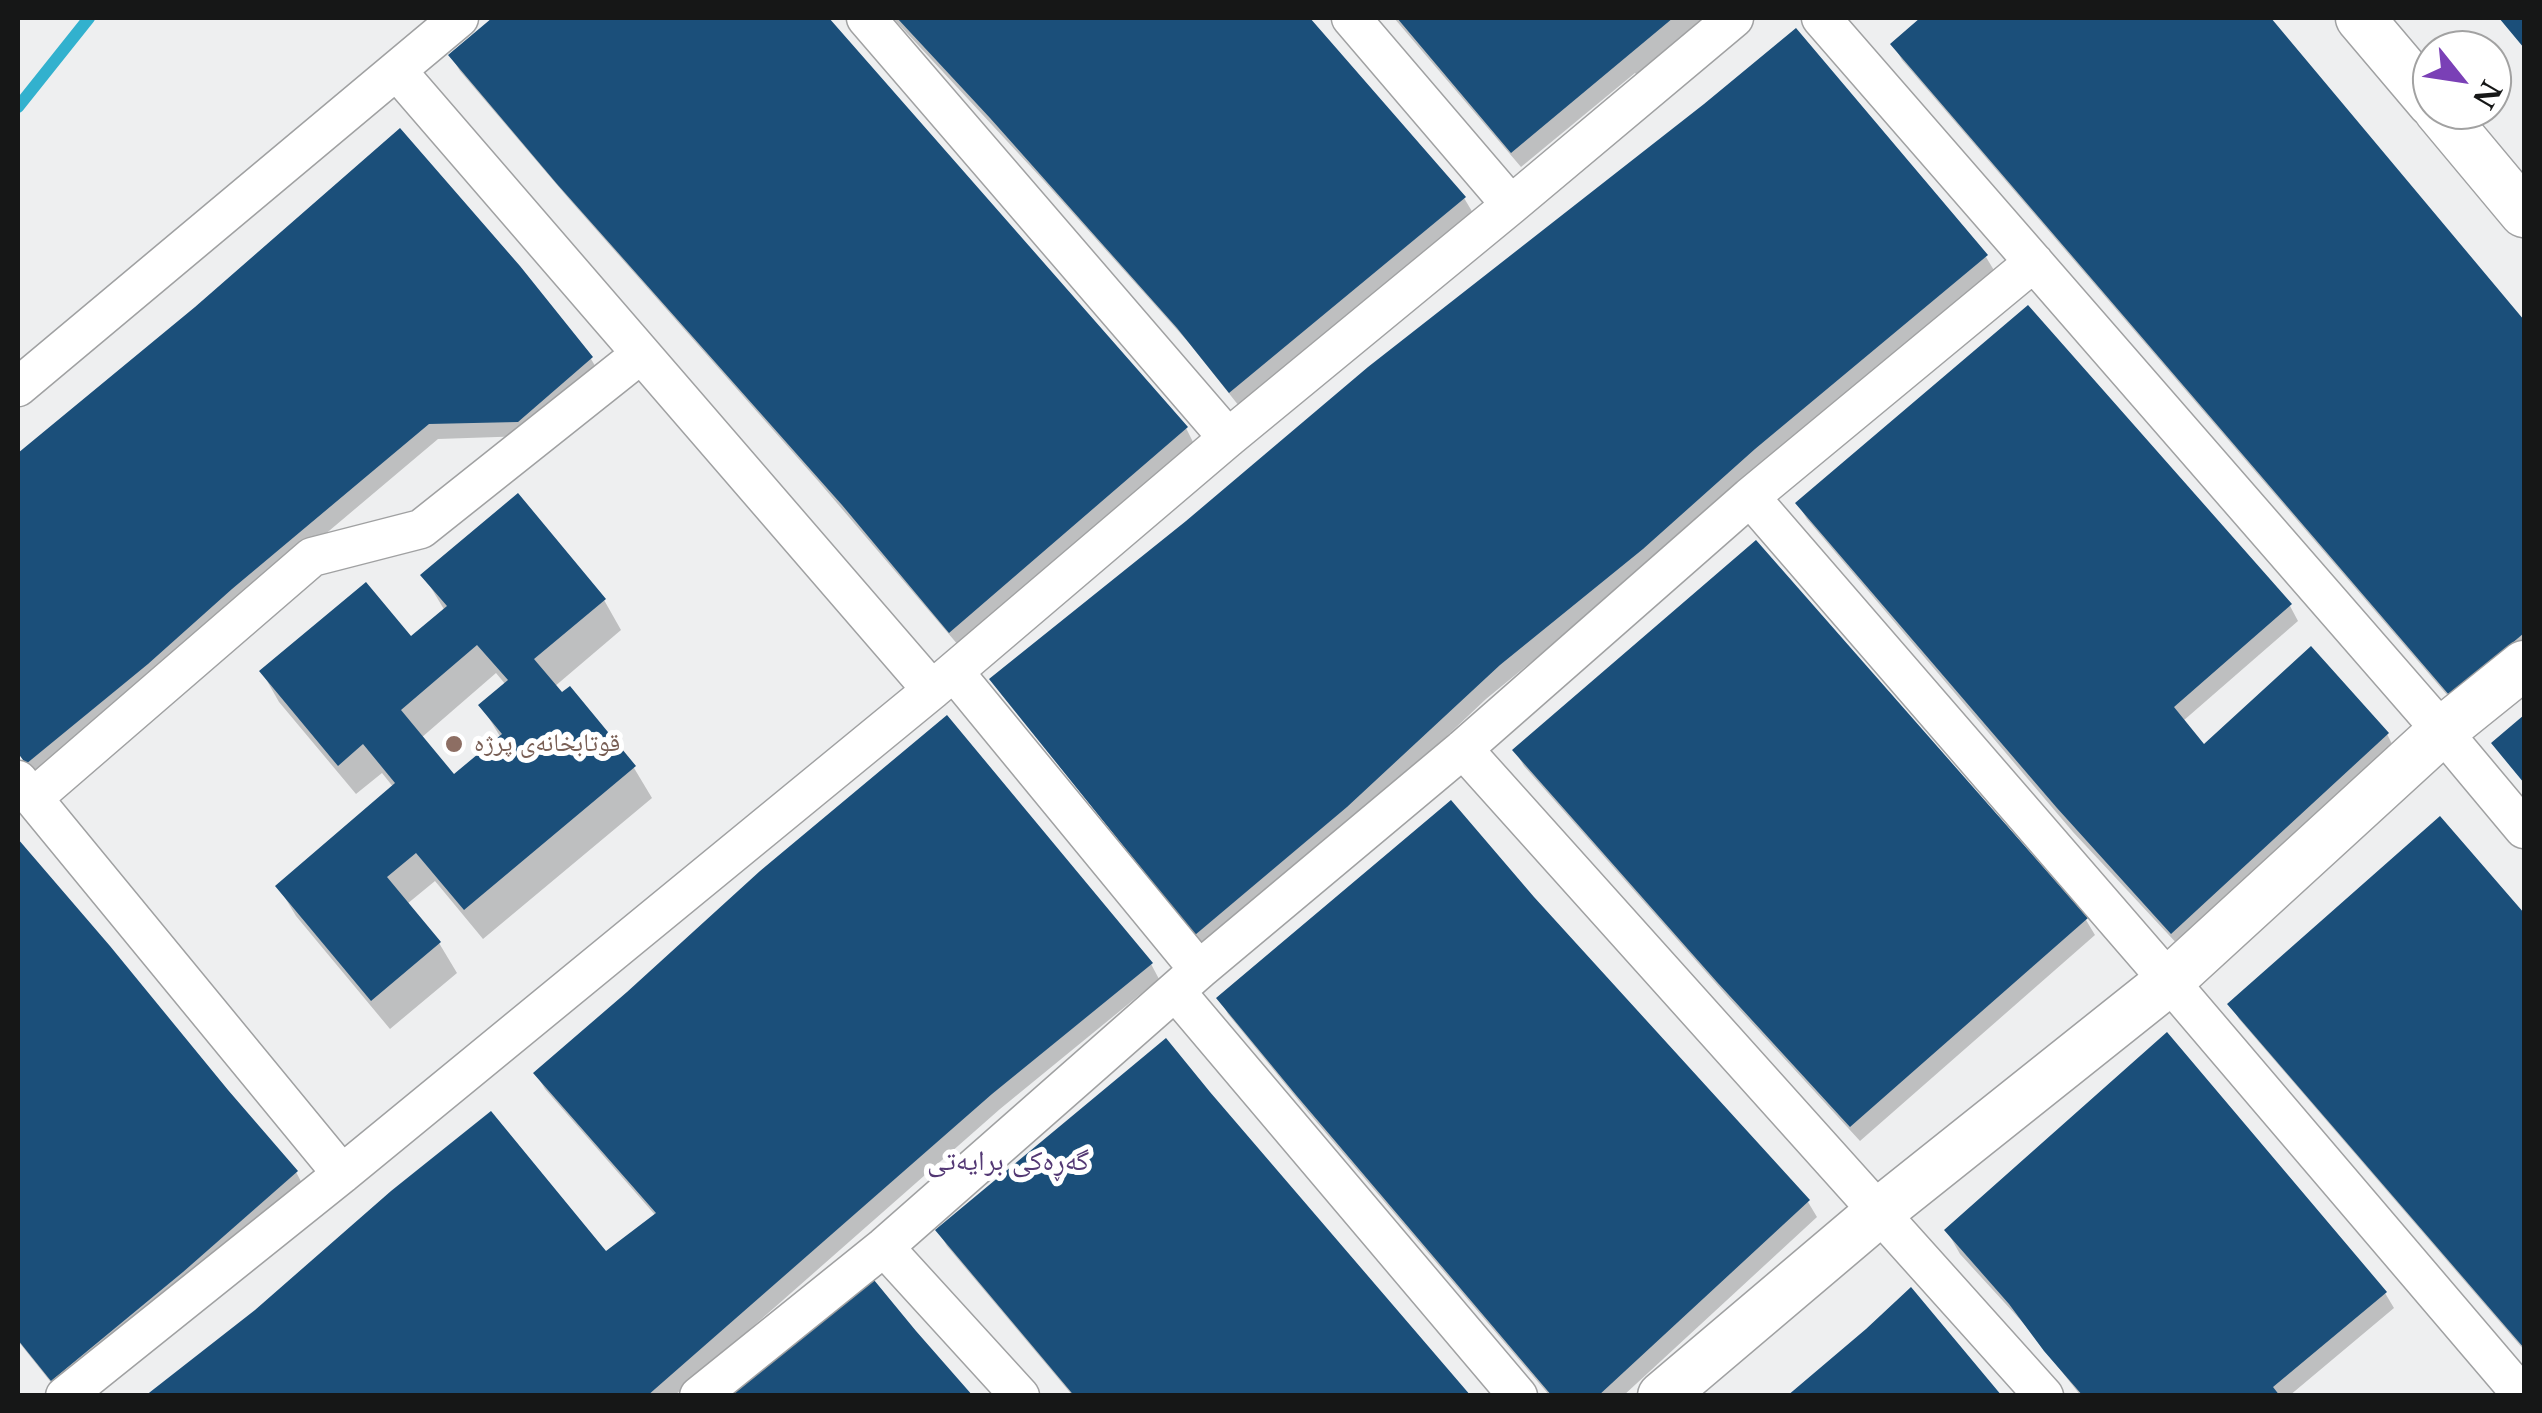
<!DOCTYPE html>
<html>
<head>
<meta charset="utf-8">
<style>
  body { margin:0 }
  #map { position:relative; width:2542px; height:1413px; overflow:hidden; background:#eeeff0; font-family:"Libre Baskerville",serif }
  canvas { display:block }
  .frame { position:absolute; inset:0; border:20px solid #161717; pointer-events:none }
  .north { position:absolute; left:2412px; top:30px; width:100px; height:100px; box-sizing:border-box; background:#fff; border:2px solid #a2a2a2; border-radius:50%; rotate:120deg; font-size:28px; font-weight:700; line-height:40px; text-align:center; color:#161717 }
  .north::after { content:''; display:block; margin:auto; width:35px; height:45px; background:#7a40b6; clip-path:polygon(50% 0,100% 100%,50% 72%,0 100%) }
</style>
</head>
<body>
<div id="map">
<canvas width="2542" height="1413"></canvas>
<div class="frame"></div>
<div class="north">N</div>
</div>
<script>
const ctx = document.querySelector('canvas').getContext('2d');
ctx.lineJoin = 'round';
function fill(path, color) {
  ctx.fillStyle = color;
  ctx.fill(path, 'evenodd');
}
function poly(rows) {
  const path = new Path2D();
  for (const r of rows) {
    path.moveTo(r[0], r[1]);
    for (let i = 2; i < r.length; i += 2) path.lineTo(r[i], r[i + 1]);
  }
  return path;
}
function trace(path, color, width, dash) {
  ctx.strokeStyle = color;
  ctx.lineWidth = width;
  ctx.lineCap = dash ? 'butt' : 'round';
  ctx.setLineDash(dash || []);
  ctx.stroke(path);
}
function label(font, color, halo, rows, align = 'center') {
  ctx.font = font + ' "Libre Baskerville","Noto Naskh Arabic",serif';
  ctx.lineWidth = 10;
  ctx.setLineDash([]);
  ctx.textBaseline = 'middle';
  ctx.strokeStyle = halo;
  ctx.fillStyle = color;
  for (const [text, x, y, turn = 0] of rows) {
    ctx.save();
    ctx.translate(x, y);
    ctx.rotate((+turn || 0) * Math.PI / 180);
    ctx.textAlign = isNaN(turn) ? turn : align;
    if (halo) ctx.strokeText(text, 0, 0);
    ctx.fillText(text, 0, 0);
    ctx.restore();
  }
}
fill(poly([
  [496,18,828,18,1186,428,1194,444,959,646,819,482,569,199,460,71,451,56],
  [893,18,1307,18,1464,198,1473,213,1239,406,1189,343,1044,181],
  [1394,18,1712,18,1641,79,1635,73,1521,167],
  [1924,18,2268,18,2524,324,2524,656,2460,710,1902,60,1893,44],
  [1986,257,1995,272,1651,564,1486,699,1355,823,1206,948,1001,694,993,679],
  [591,359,600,374,527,436,438,439,36,778,18,753,18,456,120,373],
  [1798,504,2290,606,2298,621,2183,721,2205,747,2387,734,2395,750,2181,948,2073,832,1807,519],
  [1756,543,2086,920,2095,935,1860,1141,1728,997,1524,766,1515,751],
  [424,576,604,600,621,630,554,687,562,696,569,690,634,768,652,798,483,939,435,881,407,904,439,943,457,973,390,1029,296,916,278,886,394,788,382,773,356,794,279,702,262,672,411,639,445,611],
  [496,673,506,685,481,705,501,738,454,778,421,738],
  [2440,820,2524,917,2524,1350,2239,1019,2230,1004],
  [18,842,109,947,296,1172,304,1187,61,1395,18,1341],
  [1532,899,1808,1202,1817,1217,1623,1396,1550,1396,1308,1112,1228,1014,1220,999],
  [1151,964,1159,979,1000,1109,674,1396,149,1396,606,1254,656,1216,545,1089,536,1074],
  [938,1231,1468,1396,1073,1396,947,1246],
  [1947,1231,2385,1293,2394,1308,2289,1396,2081,1396,2025,1325,1960,1254]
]), '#0003');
trace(poly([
  [18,107,89,18]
]), '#32b1ce', 12);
fill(poly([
  [492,18,829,18,1188,427,949,633,842,505,557,184,448,55],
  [897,18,1310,18,1466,197,1229,393,1177,328,990,118],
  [1397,18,1673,18,1511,153],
  [1920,18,2271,18,2524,320,2524,633,2450,696,1890,44],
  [2499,18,2524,18,2524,48],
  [1796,28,1988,255,1755,449,1643,549,1500,665,1347,807,1195,935,989,679,1186,521,1368,367,1704,104],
  [400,128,520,266,593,357,518,422,429,424,232,589,148,664,26,764,18,753,18,453,195,307],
  [2028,305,2292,604,2174,707,2204,744,2311,646,2389,733,2171,934,2057,808,1795,503],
  [518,493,606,599,534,659,562,692,570,686,636,766,464,910,416,853,387,877,441,942,371,1001,275,886,395,783,363,744,338,766,259,671,366,582,411,636,447,606,420,575],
  [477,645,508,680,478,705,502,734,454,774,401,710],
  [1756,540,2088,918,1850,1127,1717,982,1512,750],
  [947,715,1153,963,992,1094,647,1396,145,1396,255,1310,391,1191,491,1111,606,1251,656,1213,533,1073,627,992,760,871],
  [2524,715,2524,783,2491,743],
  [1451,800,1534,897,1810,1200,1598,1396,1552,1396,1296,1095,1216,998],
  [2440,816,2524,913,2524,1348,2227,1004],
  [18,839,110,946,228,1090,298,1171,183,1272,51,1381,18,1340],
  [2167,1032,2387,1292,2273,1387,2280,1396,2083,1396,2044,1351,2009,1304,1944,1230],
  [1166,1038,1210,1092,1471,1396,1074,1396,1071,1392,935,1230],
  [874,1280,916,1331,973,1396,730,1396],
  [1911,1287,2002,1396,1787,1396,1866,1329]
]), '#1b4f7a');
const minor = poly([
  [866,18,1228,438],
  [1351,18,1511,205],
  [1821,18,2442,731,2524,829],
  [397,71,932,690],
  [18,387,459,18],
  [1750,497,2169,981,2523,1396],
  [954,672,1199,970],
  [1463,749,2044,1396],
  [18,780,342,1174],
  [33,798,312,557,421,529,641,354],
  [1176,992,1518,1396],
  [884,1247,1020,1396],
  [65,1396,342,1174,932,690,1228,438,1511,205,1734,18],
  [699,1396,884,1247,1199,970,1463,749,1750,497,2034,262]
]);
const tertiary = poly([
  [2360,18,2432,103],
  [2438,110,2524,213],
  [1662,1396,1878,1213,2169,981,2442,731,2524,665]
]);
trace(minor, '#a0a1a2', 41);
trace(tertiary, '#a0a1a2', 51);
trace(minor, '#fff', 38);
trace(tertiary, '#fff', 48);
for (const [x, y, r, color] of [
  [454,744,10,"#8d6e63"]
]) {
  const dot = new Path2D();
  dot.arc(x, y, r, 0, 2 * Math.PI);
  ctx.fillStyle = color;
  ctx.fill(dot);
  trace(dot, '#fff', 4);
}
label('25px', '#785e54', '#fff', [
  ["قوتابخانەی پرژە",474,744]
], 'left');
label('28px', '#533874', '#fff', [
  ["گەڕەکی برایەتی",1008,1162]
]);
</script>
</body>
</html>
